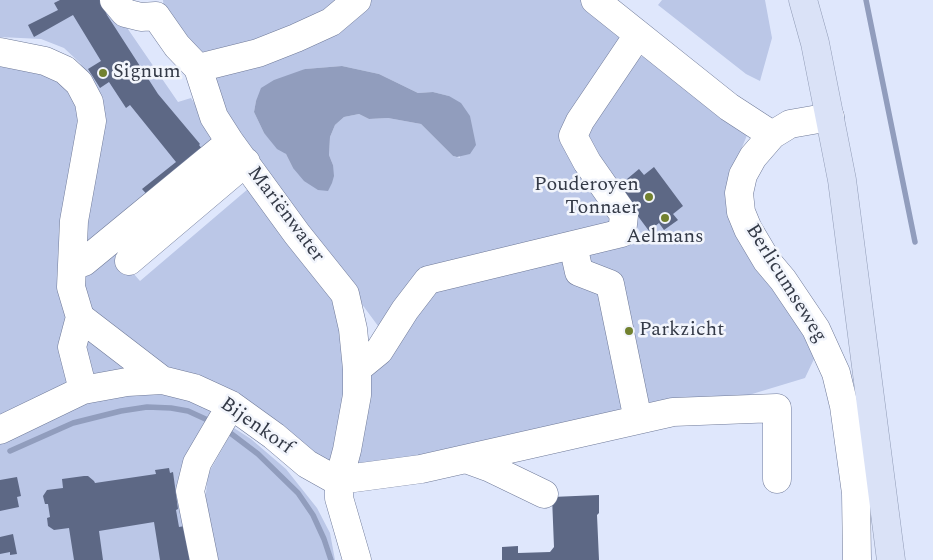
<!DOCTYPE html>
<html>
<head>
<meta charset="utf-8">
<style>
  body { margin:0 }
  canvas { display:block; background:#dfe7fc }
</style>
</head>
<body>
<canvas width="933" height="560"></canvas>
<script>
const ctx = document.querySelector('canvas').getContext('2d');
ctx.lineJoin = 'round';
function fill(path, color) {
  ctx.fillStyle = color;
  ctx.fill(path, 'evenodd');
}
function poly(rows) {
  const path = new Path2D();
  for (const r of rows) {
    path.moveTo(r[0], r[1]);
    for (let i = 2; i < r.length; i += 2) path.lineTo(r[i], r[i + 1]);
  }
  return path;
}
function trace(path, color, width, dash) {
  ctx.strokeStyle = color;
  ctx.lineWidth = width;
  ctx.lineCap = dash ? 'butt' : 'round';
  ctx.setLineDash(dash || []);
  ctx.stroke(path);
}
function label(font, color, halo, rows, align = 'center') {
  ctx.font = font + ' Spectral,serif';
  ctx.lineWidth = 5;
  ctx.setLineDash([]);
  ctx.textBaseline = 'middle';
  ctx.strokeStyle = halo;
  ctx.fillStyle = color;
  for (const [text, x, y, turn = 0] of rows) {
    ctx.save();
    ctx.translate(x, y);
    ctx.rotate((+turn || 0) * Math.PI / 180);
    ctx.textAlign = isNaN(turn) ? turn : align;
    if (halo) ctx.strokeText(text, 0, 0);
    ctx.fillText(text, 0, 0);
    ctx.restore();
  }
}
fill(poly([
  [0,0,108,0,178,102,191,98,220,142,80,258,105,115,102,96,80,63,64,48,41,39,0,37],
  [163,0,340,0,307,25,220,50,202,52,185,44,164,10],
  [362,0,582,0,629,37,578,112,616,222,422,274,381,330,249,151,216,98,214,74],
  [342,66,379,74,418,93,433,92,449,96,460,158,453,156,421,124,388,118,369,119,359,114,344,117,335,125,330,137,329,155,333,165,293,168,286,154,264,133,254,112,256,101,305,69],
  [662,0,765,0,772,38,760,81,746,74,658,5],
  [648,56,748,133,732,171,813,346,814,359,805,378,729,401,352,472,370,362,430,287,636,240,642,235,582,139,636,57],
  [0,57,42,66,82,104,69,310,68,386,0,422],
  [255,183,336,296,351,383,336,465,188,381,95,322,77,273,112,249,140,281],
  [83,328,135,367,89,380],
  [135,389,216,403,188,460,194,560,0,560,0,436,65,406],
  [234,428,251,439,286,469,317,508,330,533,335,560,216,560,205,502,208,474]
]), '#bbc7e7');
fill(poly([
  [342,66,379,74,418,93,433,92,449,96,461,103,470,116,476,145,470,154,457,157,453,156,421,124,388,118,369,119,359,114,344,117,335,125,330,137,329,155,333,165,334,176,332,183,328,191,318,190,304,181,293,168,286,154,277,149,264,133,254,112,256,101,261,88,274,80,305,69]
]), '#919dbd');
trace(poly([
  [866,0,915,242],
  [225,429,258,454,298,493,313,515,324,539,331,560],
  [10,451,73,423,121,411,147,407,171,408,188,411,212,422]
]), '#919dbd', 5.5);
fill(poly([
  [60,0,100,0,107,15,158,94,200,144,199,145,207,155,151,199,142,189,176,162,130,105,126,108,109,82,100,88,88,69,101,61,73,15,34,37,28,25,58,10,54,3],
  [654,167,683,206,673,214,678,220,664,230,659,223,649,231,620,192,631,184,627,179,639,169,644,175],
  [169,468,170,473,173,472,178,509,176,510,179,527,185,526,190,560,160,560,154,522,99,531,103,560,74,560,69,528,54,530,48,526,47,518,50,517,48,504,45,504,43,496,47,490,63,488,62,479,84,476,88,476,94,481,95,483,156,474,155,470],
  [17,477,21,496,17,497,19,507,0,511,0,480],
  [599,495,599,513,597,515,599,560,502,560,502,547,518,546,518,553,550,552,554,547,552,497],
  [13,534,17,554,10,555,10,552,0,554,0,537]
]), '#5d6885');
const minor = poly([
  [114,0,125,13,141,17,156,16],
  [595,0,729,107,772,135],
  [156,16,177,46,198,68,214,117,230,142,297,234,345,294,353,329,357,369,357,395,347,450,339,480,339,498,357,560],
  [0,52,45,61,65,70,79,83,89,102,92,121,74,221,71,287,80,317,72,347,83,390],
  [198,68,258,53,296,38,331,22,357,0],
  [830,117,790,124,772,135,753,157,743,175,739,193,741,212,748,229,767,261,783,280,816,329,836,373,844,406,856,493,857,560],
  [573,245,579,272,610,284,638,420],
  [129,261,246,162],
  [72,266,84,262,230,142],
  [80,317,162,380],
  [357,369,379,351,405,310,428,280,622,233,624,215,587,162,573,136,580,121,638,35],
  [0,430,83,390,127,382,162,380,194,388,231,405,274,436,307,464,332,478,339,480,421,469,673,412,777,408,777,479],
  [466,459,488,467,544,494],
  [204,560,190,491,197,463,231,405]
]);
const major = poly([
  [803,0,815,43,842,180,891,560]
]);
trace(minor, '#6f7a99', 29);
trace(major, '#909bb6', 29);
trace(minor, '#fff', 28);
trace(major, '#dae2f7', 28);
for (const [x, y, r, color] of [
  [103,73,5,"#72812f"],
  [649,197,5,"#72812f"],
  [665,218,5,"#72812f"],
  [629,331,5,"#72812f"]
]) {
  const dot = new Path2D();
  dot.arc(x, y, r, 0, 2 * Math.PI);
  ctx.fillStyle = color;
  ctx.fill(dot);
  trace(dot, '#f2f5fc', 2);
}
label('20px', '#343a47', '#f2f5fc', [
  ["Signum",113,73],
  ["Pouderoyen",639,186,"right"],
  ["Tonnaer",639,209,"right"],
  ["Aelmans",665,238,"center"],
  ["Parkzicht",639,331]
], 'left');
label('20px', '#343a47', '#f2f5fc', [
  ["Mariënwater",285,215,53],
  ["Berlicumseweg",785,284,58],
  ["Bijenkorf",256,427,35]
]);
</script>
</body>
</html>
